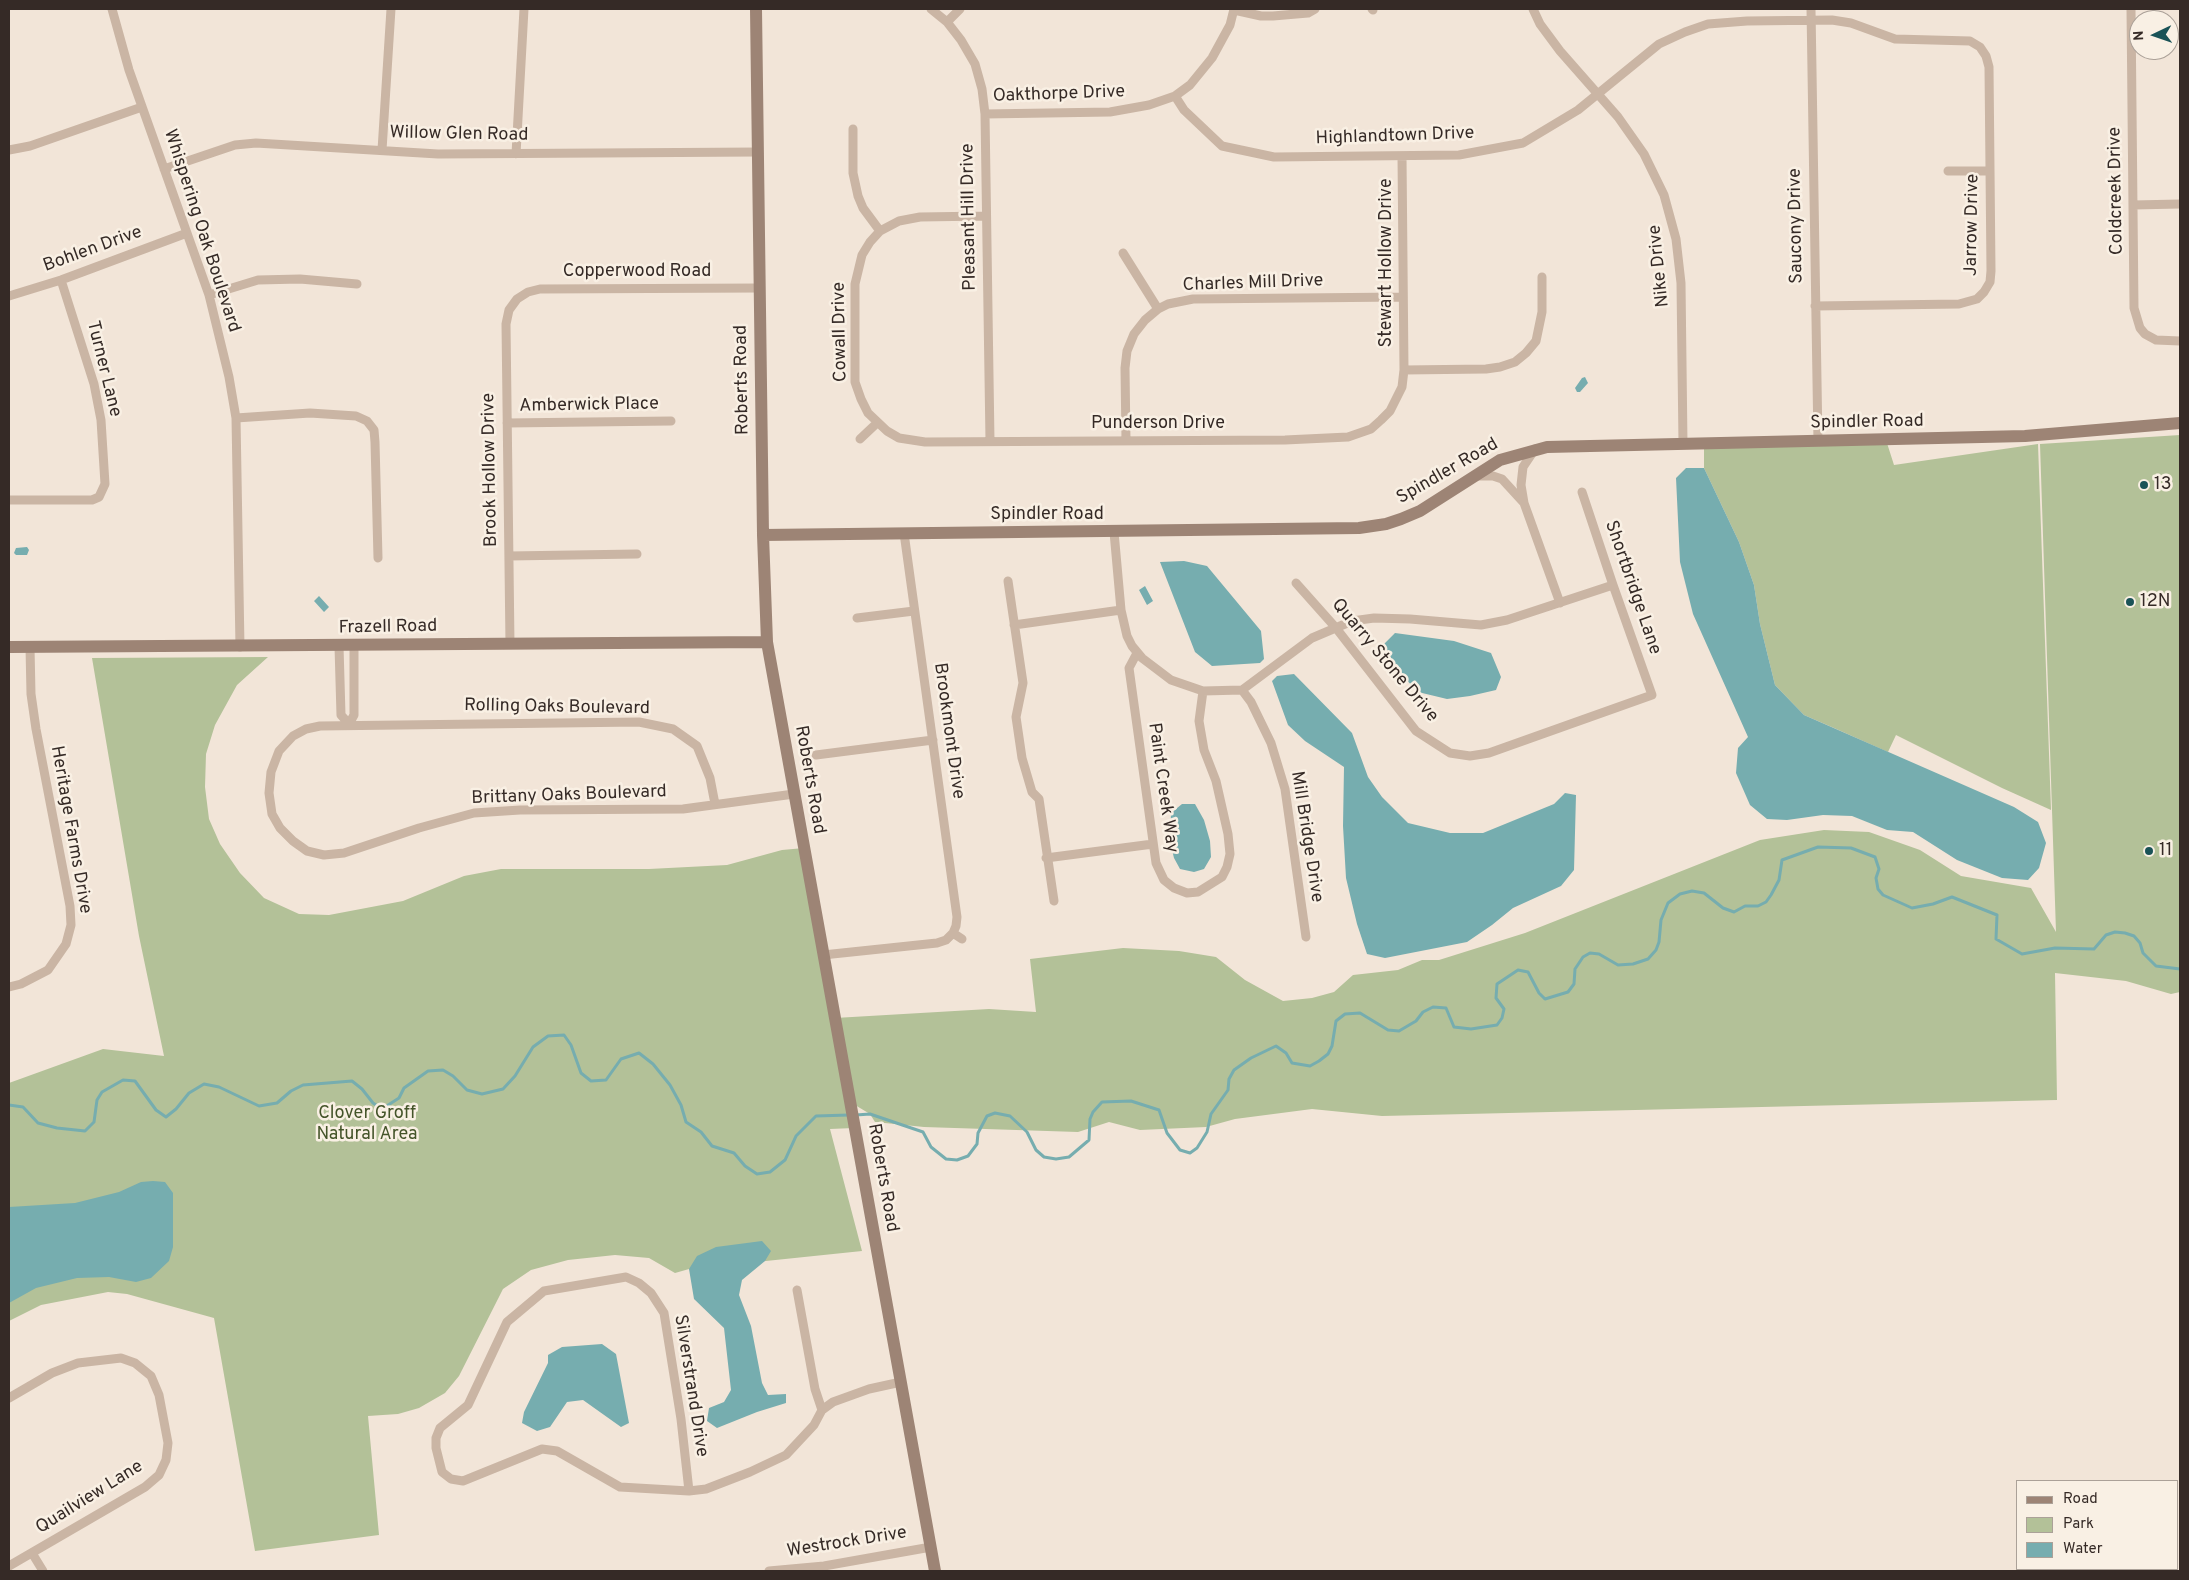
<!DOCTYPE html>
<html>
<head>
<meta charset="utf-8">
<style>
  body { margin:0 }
  #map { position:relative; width:2189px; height:1580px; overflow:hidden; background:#f2e5d8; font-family:Overpass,sans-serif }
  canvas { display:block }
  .frame { position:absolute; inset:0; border:10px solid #352a26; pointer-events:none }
  .legend { position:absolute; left:2016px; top:1480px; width:162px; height:90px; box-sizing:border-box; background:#f9f0e4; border:1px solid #aba198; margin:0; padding:6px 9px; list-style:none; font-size:15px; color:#352a26 }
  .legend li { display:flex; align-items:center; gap:10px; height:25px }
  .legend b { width:25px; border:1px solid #aba198 }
  .north { position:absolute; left:2129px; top:10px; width:50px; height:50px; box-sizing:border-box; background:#f9f0e4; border:1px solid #aba198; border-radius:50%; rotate:267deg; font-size:14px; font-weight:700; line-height:20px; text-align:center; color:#352a26 }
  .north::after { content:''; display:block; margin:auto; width:18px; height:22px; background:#1a5357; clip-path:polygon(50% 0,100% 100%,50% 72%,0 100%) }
</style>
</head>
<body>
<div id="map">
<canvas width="2189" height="1580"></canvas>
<div class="frame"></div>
<ul class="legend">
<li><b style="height:6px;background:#9d8475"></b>Road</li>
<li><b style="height:14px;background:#b3c198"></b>Park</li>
<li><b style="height:14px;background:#76adaf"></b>Water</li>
</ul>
<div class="north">N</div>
</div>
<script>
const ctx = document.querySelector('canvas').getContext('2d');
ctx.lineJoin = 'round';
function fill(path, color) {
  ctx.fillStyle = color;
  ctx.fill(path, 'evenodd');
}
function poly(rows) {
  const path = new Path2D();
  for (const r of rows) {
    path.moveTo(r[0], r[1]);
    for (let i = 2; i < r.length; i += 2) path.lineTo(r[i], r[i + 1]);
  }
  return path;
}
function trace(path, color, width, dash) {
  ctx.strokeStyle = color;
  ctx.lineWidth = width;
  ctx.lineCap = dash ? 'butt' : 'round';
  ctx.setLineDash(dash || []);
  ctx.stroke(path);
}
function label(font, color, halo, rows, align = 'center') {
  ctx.font = font + ' Overpass,sans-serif';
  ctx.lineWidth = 5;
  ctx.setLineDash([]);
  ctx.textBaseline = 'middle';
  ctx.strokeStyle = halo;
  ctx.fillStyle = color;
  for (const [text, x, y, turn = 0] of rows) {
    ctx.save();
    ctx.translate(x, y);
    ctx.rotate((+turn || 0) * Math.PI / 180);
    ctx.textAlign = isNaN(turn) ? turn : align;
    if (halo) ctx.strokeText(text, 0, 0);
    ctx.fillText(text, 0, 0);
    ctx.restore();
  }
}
fill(poly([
  [2180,435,2180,992,2171,994,2126,981,2055,973,2057,1100,1382,1116,1312,1109,1235,1119,1206,1127,1140,1130,1109,1122,1078,1132,924,1127,875,1122,870,1114,850,1102,854,1128,830,1129,862,1251,689,1269,675,1273,649,1258,615,1255,568,1260,531,1270,503,1289,459,1376,445,1393,419,1408,398,1414,368,1416,379,1535,255,1551,214,1318,127,1294,108,1292,41,1305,9,1321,9,1083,103,1049,164,1056,139,936,92,658,268,657,237,685,215,725,206,754,205,787,209,819,220,844,240,873,264,898,299,914,329,915,403,901,464,876,501,869,649,869,727,865,782,850,804,848,835,1018,989,1009,1036,1012,1030,959,1123,948,1179,951,1216,957,1245,980,1283,1001,1312,998,1334,992,1353,975,1398,970,1422,960,1439,960,1525,933,1760,840,1824,830,1869,832,1920,850,1961,876,2031,888,2056,932,2040,444],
  [1886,440,1894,465,2038,444,2051,810,2002,788,1896,735,1888,752,1834,728,1804,715,1775,685,1760,624,1754,585,1739,542,1704,468,1704,444]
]), '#b3c198');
fill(poly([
  [1585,377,1588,383,1580,392,1577,392,1575,388,1582,378],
  [1686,468,1704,468,1739,542,1754,585,1760,624,1775,685,1804,715,2014,807,2038,822,2046,843,2039,868,2028,880,2002,878,1957,860,1913,832,1887,830,1852,816,1823,815,1787,820,1767,819,1750,805,1736,773,1738,748,1748,737,1693,614,1680,562,1676,478],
  [27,547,29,550,27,555,16,555,14,553,16,548],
  [1184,561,1207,566,1261,631,1264,659,1260,663,1212,666,1195,652,1160,562],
  [1145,586,1153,601,1147,605,1139,590],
  [319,596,329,607,324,612,314,601],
  [1395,633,1454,641,1491,653,1501,677,1496,690,1470,696,1447,699,1418,692,1398,671,1383,645],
  [1294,674,1352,733,1368,777,1382,797,1408,823,1450,833,1483,833,1554,804,1565,793,1576,795,1574,870,1561,886,1513,908,1492,925,1467,942,1385,958,1367,954,1357,924,1346,878,1343,826,1344,767,1305,741,1288,725,1272,681,1277,676],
  [1182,804,1195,804,1204,820,1210,841,1211,857,1204,869,1194,872,1180,869,1174,858,1170,842,1171,813],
  [153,1181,165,1182,173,1193,173,1247,169,1261,151,1278,136,1282,109,1277,77,1278,36,1288,9,1303,9,1207,75,1203,119,1192,141,1182],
  [762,1241,771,1251,765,1261,742,1280,739,1295,751,1326,762,1383,768,1395,786,1394,786,1403,757,1412,717,1428,707,1421,709,1408,724,1402,731,1390,724,1328,694,1299,689,1269,697,1256,716,1247],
  [602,1344,616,1354,629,1423,621,1427,583,1400,567,1402,550,1427,537,1431,522,1423,524,1412,548,1363,548,1355,562,1347]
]), '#76adaf');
trace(poly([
  [9,1105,23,1107,38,1123,57,1128,85,1131,94,1122,97,1100,102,1092,123,1080,135,1081,156,1110,166,1117,176,1109,189,1093,204,1084,219,1087,259,1106,277,1103,291,1091,303,1085,352,1081,362,1089,373,1103,382,1109,399,1098,404,1088,428,1071,443,1070,453,1076,467,1090,482,1094,503,1089,515,1076,533,1047,548,1036,564,1035,571,1045,581,1073,591,1081,606,1080,621,1059,639,1053,653,1064,670,1085,681,1105,686,1122,701,1132,712,1146,734,1153,745,1166,757,1174,770,1172,785,1160,796,1136,816,1116,849,1115],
  [856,1115,870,1114,923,1132,931,1147,946,1159,957,1160,968,1156,977,1144,978,1133,987,1116,995,1113,1010,1116,1027,1132,1036,1150,1044,1157,1056,1159,1069,1157,1089,1140,1090,1119,1093,1112,1102,1102,1131,1101,1159,1110,1167,1133,1180,1150,1190,1153,1197,1148,1207,1132,1211,1114,1228,1090,1229,1079,1234,1070,1251,1058,1276,1046,1286,1053,1292,1063,1310,1066,1319,1061,1328,1054,1332,1046,1336,1021,1345,1014,1360,1013,1388,1030,1399,1031,1416,1021,1423,1012,1433,1007,1446,1008,1454,1027,1471,1029,1497,1025,1502,1018,1504,1009,1496,998,1497,984,1518,970,1528,972,1539,993,1545,999,1568,992,1574,984,1575,969,1583,957,1590,953,1599,954,1618,965,1633,964,1648,959,1656,950,1659,942,1661,920,1668,903,1680,894,1692,891,1704,893,1723,908,1734,912,1745,906,1758,906,1766,902,1771,895,1779,880,1782,860,1818,847,1851,848,1875,857,1879,869,1876,878,1878,889,1883,895,1912,908,1933,904,1952,897,1997,915,1996,939,2022,954,2055,948,2094,949,2106,935,2115,932,2125,933,2134,936,2140,943,2143,953,2156,966,2180,969]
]), '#76adaf', 3);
trace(poly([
  [112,9,129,70,209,295,229,377,236,418,240,647],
  [931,9,947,22,961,40,975,64,982,89,985,114,990,441],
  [1372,9,1373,10],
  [1533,9,1540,24,1560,51,1618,117,1644,154,1664,195,1676,239,1681,283,1683,444],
  [1811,9,1818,442],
  [2131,9,2134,308,2140,328,2145,334,2156,340,2180,341],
  [1234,10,1261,16,1273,16,1308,13,1315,9],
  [947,22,960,9],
  [1175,96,1184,110,1222,146,1274,157,1459,155,1523,143,1578,110,1659,44,1685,32,1708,24,1747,21,1832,20,1851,23,1895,39,1970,41,1980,47,1986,56,1989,67,1991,271,1990,282,1984,292,1977,299,1959,304,1815,306],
  [985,114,1110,112,1149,105,1175,96,1190,85,1212,58,1230,25,1234,9],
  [853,129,853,173,858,196,863,208,880,231],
  [9,150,30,146,142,107],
  [382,150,391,9],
  [516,154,524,9],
  [164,169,235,145,256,143,438,154,758,152],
  [1948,171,1990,171],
  [2133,205,2180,204],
  [986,216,920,217,899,221,880,231,870,242,862,255,855,284,855,382,861,399,868,413,887,431,899,438,925,442,1285,440,1348,437,1371,429,1381,420,1390,411,1402,387,1404,370,1402,156],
  [1123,253,1158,309],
  [209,295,258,280,300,279,357,284],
  [9,296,61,280,187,233],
  [1404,370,1486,369,1500,367,1515,362,1526,353,1536,341,1542,312,1542,277],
  [236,418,310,413,356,416,367,421,374,430,375,442,378,558],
  [507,423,671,421],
  [860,439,877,423],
  [1126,441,1125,368,1127,351,1134,334,1145,320,1158,309,1168,304,1193,299,1403,297],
  [1535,449,1523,467,1521,485,1524,503,1560,603],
  [1475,476,1493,476,1502,479,1524,503],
  [9,500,92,500,99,497,105,484,101,420,94,384,61,280],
  [1114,532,1121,610,1127,636,1132,646,1142,658,1171,680,1203,691,1242,690,1312,638,1352,621,1374,618,1410,619,1481,625,1507,620,1613,585],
  [509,556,637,554],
  [1008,581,1023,683,1016,717,1022,758,1032,792,1039,799,1054,901],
  [1296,583,1336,628,1416,731,1450,753,1470,756,1489,753,1652,695,1613,585,1582,492],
  [857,618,914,611],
  [1014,625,1121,610],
  [510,644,506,324,509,310,517,299,528,292,540,289,760,288],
  [339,646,341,715,349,724],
  [1137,653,1129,668,1156,863,1164,880,1174,888,1187,893,1198,892,1222,877,1227,867,1230,854,1228,834,1216,781,1204,750,1199,721,1203,691],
  [1242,690,1251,702,1271,743,1285,789,1306,937],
  [349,724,354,715,354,646],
  [816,755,933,740],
  [715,804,710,778,697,746,673,729,639,722,320,726,306,729,293,736,279,751,271,772,269,793,272,814,280,828,293,841,307,851,324,855,344,853,419,828,474,813,520,810,683,809,794,794],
  [1046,858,1153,844],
  [953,933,962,939],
  [823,955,937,943,946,940,953,933,956,926,957,917,904,533],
  [9,987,21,984,48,970,66,944,71,925,70,906,36,729,31,694,30,647],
  [797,1290,815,1389,822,1410],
  [9,1398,52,1373,78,1363,121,1358,135,1363,151,1376,159,1395,168,1443,166,1460,159,1475,145,1487,9,1566],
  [689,1491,681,1419,664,1313,651,1293,639,1283,626,1277,544,1291,507,1322,468,1405,440,1428,436,1438,436,1448,442,1472,451,1479,463,1481,542,1449,557,1451,620,1487,689,1491,706,1489,750,1472,786,1455,814,1425,822,1410,833,1402,869,1389,901,1382],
  [32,1553,43,1571],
  [769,1571,824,1566,931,1547]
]), '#cab5a4', 9);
trace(poly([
  [756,9,763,535,767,642,935,1571],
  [763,535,1359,528,1386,524,1401,519,1420,511,1500,460,1547,447,2025,436,2180,423],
  [9,647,767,642]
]), '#9d8475', 12);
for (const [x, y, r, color] of [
  [2144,485,5,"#1a5357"],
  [2130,602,5,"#1a5357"],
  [2149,851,5,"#1a5357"]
]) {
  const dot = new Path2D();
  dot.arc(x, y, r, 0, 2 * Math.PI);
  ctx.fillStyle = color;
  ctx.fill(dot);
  trace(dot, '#f9f0e4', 2);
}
label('18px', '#352a26', '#f9f0e4', [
  ["Oakthorpe Drive",1059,95,-2],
  ["Willow Glen Road",459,135,1],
  ["Highlandtown Drive",1395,137,-2],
  ["Coldcreek Drive",2117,191,-91],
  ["Pleasant Hill Drive",970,217,-91],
  ["Jarrow Drive",1973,225,-89],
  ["Saucony Drive",1797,226,-91],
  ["Whispering Oak Boulevard",201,231,72],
  ["Bohlen Drive",93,250,-20],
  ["Stewart Hollow Drive",1387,263,-90],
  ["Nike Drive",1660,266,-96],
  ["Copperwood Road",637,272],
  ["Charles Mill Drive",1253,284,-2],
  ["Cowall Drive",841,332,-91],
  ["Turner Lane",103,369,76],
  ["Roberts Road",743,380,-91],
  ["Amberwick Place",589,406,-1],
  ["Spindler Road",1867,423,-1],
  ["Punderson Drive",1158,424],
  ["Brook Hollow Drive",491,470,-91],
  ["Spindler Road",1448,472,-30],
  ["Spindler Road",1047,515],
  ["Shortbridge Lane",1632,588,71],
  ["Frazell Road",388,628,-1],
  ["Quarry Stone Drive",1384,661,50],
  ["Rolling Oaks Boulevard",557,708,1],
  ["Brookmont Drive",948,731,82],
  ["Roberts Road",809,780,80],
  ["Paint Creek Way",1162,788,82],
  ["Brittany Oaks Boulevard",569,796,-2],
  ["Heritage Farms Drive",70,830,80],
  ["Mill Bridge Drive",1306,837,81],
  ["Roberts Road",882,1178,80],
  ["Silverstrand Drive",690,1386,81],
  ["Quailview Lane",90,1498,-32],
  ["Westrock Drive",847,1543,-9]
]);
label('18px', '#352a26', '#f9f0e4', [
  ["13",2154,485],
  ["12N",2140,602],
  ["11",2159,851]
], 'left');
label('18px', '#445429', '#f9f0e4', [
  ["Clover Groff",367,1114],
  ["Natural Area",367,1135]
]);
</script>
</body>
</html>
